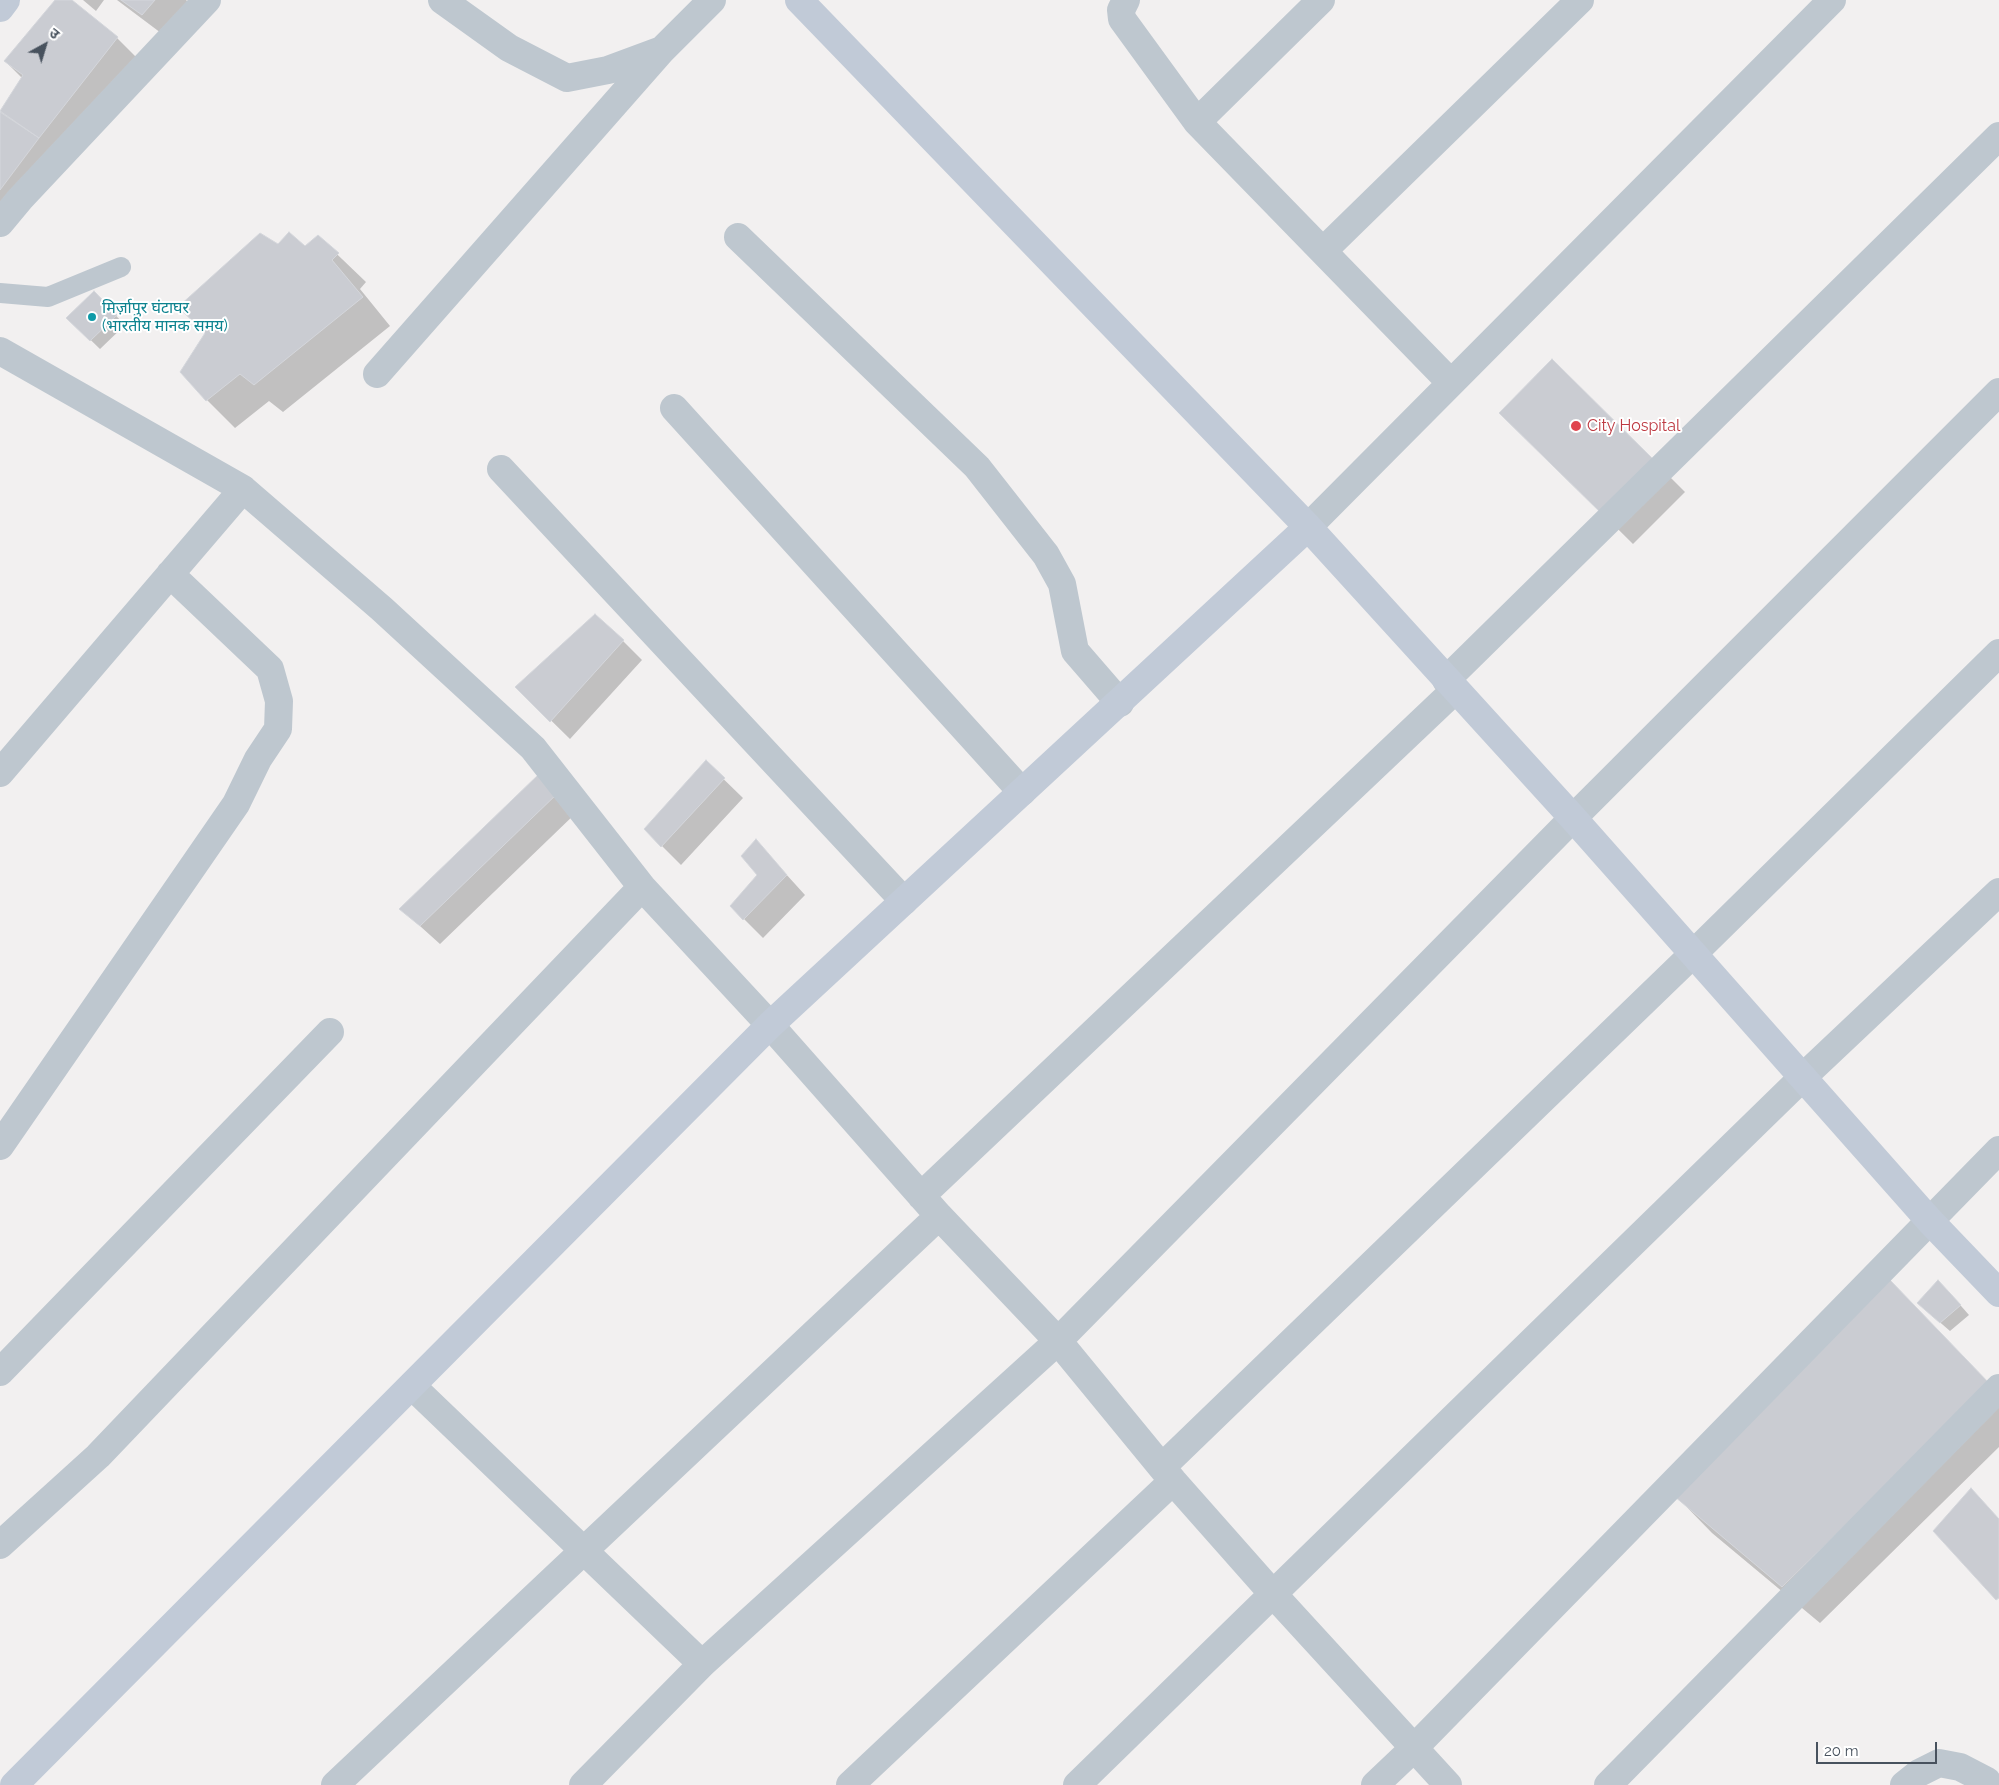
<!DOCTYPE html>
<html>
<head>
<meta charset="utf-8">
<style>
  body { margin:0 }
  #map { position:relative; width:1999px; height:1785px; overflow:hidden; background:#f2f0f0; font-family:Raleway,"Noto Sans Devanagari",sans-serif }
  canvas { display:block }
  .north { position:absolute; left:20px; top:20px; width:50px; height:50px; -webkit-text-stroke:4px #fff; paint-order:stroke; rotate:39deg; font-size:14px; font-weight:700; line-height:20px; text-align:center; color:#48525e }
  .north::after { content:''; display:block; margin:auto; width:18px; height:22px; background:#48525e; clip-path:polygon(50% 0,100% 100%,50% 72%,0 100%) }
  .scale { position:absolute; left:1816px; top:1742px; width:121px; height:22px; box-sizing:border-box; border:2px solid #48525e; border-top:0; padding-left:6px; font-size:15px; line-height:18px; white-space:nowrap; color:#48525e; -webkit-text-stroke:4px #fff; paint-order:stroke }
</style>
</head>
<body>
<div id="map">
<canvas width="1999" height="1785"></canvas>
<div class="north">उ</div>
<div class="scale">20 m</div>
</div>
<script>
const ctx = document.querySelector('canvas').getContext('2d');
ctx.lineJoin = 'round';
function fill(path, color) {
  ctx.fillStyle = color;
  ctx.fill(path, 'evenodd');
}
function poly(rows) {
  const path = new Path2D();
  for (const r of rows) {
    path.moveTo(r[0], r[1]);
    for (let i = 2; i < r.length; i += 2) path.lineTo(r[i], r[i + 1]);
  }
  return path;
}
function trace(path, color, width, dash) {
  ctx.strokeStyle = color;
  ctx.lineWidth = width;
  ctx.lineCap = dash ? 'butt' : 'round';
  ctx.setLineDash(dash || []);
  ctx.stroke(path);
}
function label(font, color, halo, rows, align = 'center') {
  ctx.font = font + ' Raleway,"Noto Sans Devanagari",sans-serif';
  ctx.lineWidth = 4;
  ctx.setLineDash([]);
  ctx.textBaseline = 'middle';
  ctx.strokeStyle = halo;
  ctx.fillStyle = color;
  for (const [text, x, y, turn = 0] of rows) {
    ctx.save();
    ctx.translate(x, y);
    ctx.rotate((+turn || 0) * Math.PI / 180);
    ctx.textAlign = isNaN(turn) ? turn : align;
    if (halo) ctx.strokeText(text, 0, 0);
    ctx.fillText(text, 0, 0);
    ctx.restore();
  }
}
fill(poly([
  [56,0,70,0,117,38,145,66,0,234,0,114,23,79,5,61],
  [83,0,104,0,96,11],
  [117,0,186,0,189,3,161,33],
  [318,236,366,282,360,289,390,326,283,412,269,401,235,428,207,400,278,246,305,247],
  [94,293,125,325,100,349,68,318],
  [1529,441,1657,464,1685,492,1633,544],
  [623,641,642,660,570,739,517,687],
  [706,762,743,798,681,865,645,829],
  [558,793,577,812,440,944,401,909],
  [756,841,805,895,763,938,731,906,758,875],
  [1890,1282,1999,1394,1999,1447,1820,1623,1712,1533,1676,1496],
  [1947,1290,1969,1315,1950,1331,1928,1312]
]), '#0003');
const building = poly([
  [55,0,72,0,118,37,39,138,0,111,23,75,4,61,55,0],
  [121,0,155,0,142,15,121,0],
  [0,112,39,138,0,190,0,112],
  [289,232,305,246,318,235,339,253,332,260,363,297,254,385,240,374,206,401,180,372,205,333,178,307,260,233,278,244,289,232],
  [94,291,117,315,90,341,66,318,94,291],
  [1552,359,1657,463,1604,516,1499,413,1552,359],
  [595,614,624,640,550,722,515,687,595,614],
  [706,760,725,778,661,847,644,829,706,760],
  [539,774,559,792,420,926,399,909,539,774],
  [756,839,787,875,743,920,730,906,757,875,741,856,756,839],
  [1890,1280,1990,1384,1782,1587,1674,1496,1890,1280],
  [1938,1280,1961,1305,1940,1323,1917,1303,1938,1280],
  [1971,1488,1999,1519,1999,1598,1996,1600,1933,1531,1971,1488]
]);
fill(building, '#caccd2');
trace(building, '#d4d6db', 1);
trace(poly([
  [0,293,48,297,121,267]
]), '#bec7cf', 20);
trace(poly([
  [442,0,509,48,567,78,608,70,662,50,712,0],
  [1126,0,1121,10,1122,19,1197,122,1451,383],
  [1197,122,1321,0],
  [0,223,20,199,207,0],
  [738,237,977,467,1046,555,1062,584,1075,651,1120,703],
  [1323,251,1580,0],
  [0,351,243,489,382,609,533,748,642,887,770,1025,939,1216,1058,1341,1173,1481,1273,1594,1448,1785],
  [377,374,662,50],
  [674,408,1022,792],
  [501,469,904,901],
  [1308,527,1832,0],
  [1446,680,1999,136],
  [0,773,243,489],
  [0,1146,236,804,258,759,278,729,279,701,270,669,170,574],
  [921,1196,1455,690],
  [0,1372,330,1032],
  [412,1386,702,1664],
  [1162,1467,1693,954,1999,653],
  [0,1545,98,1456,642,887],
  [335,1785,939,1216],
  [583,1785,702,1664,1058,1341,1573,818,1999,392],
  [850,1785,1173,1481],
  [1077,1785,1803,1077,1999,892],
  [1375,1785,1414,1748,1999,1150],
  [1608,1785,1999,1388],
  [1904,1785,1919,1773,1939,1763,1960,1767,1987,1781,1989,1785]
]), '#bec7cf', 28);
trace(poly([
  [799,0,1308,527,1573,818,1929,1220,1999,1293],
  [0,8,6,0],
  [14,1785,770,1025,1308,527]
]), '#c1cad7', 28);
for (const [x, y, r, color] of [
  [92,317,5,"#0f9aa8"],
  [1576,426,6,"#e0444e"]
]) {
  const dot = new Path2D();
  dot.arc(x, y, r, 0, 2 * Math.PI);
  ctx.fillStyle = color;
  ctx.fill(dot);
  trace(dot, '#fff', 2);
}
label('16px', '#0d838f', '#fff', [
  ["मिर्ज़ापुर घंटाघर",102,308],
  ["(भारतीय मानक समय)",102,326]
], 'left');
label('16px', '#be3a42', '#fff', [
  ["City Hospital",1587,426]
], 'left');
</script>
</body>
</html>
